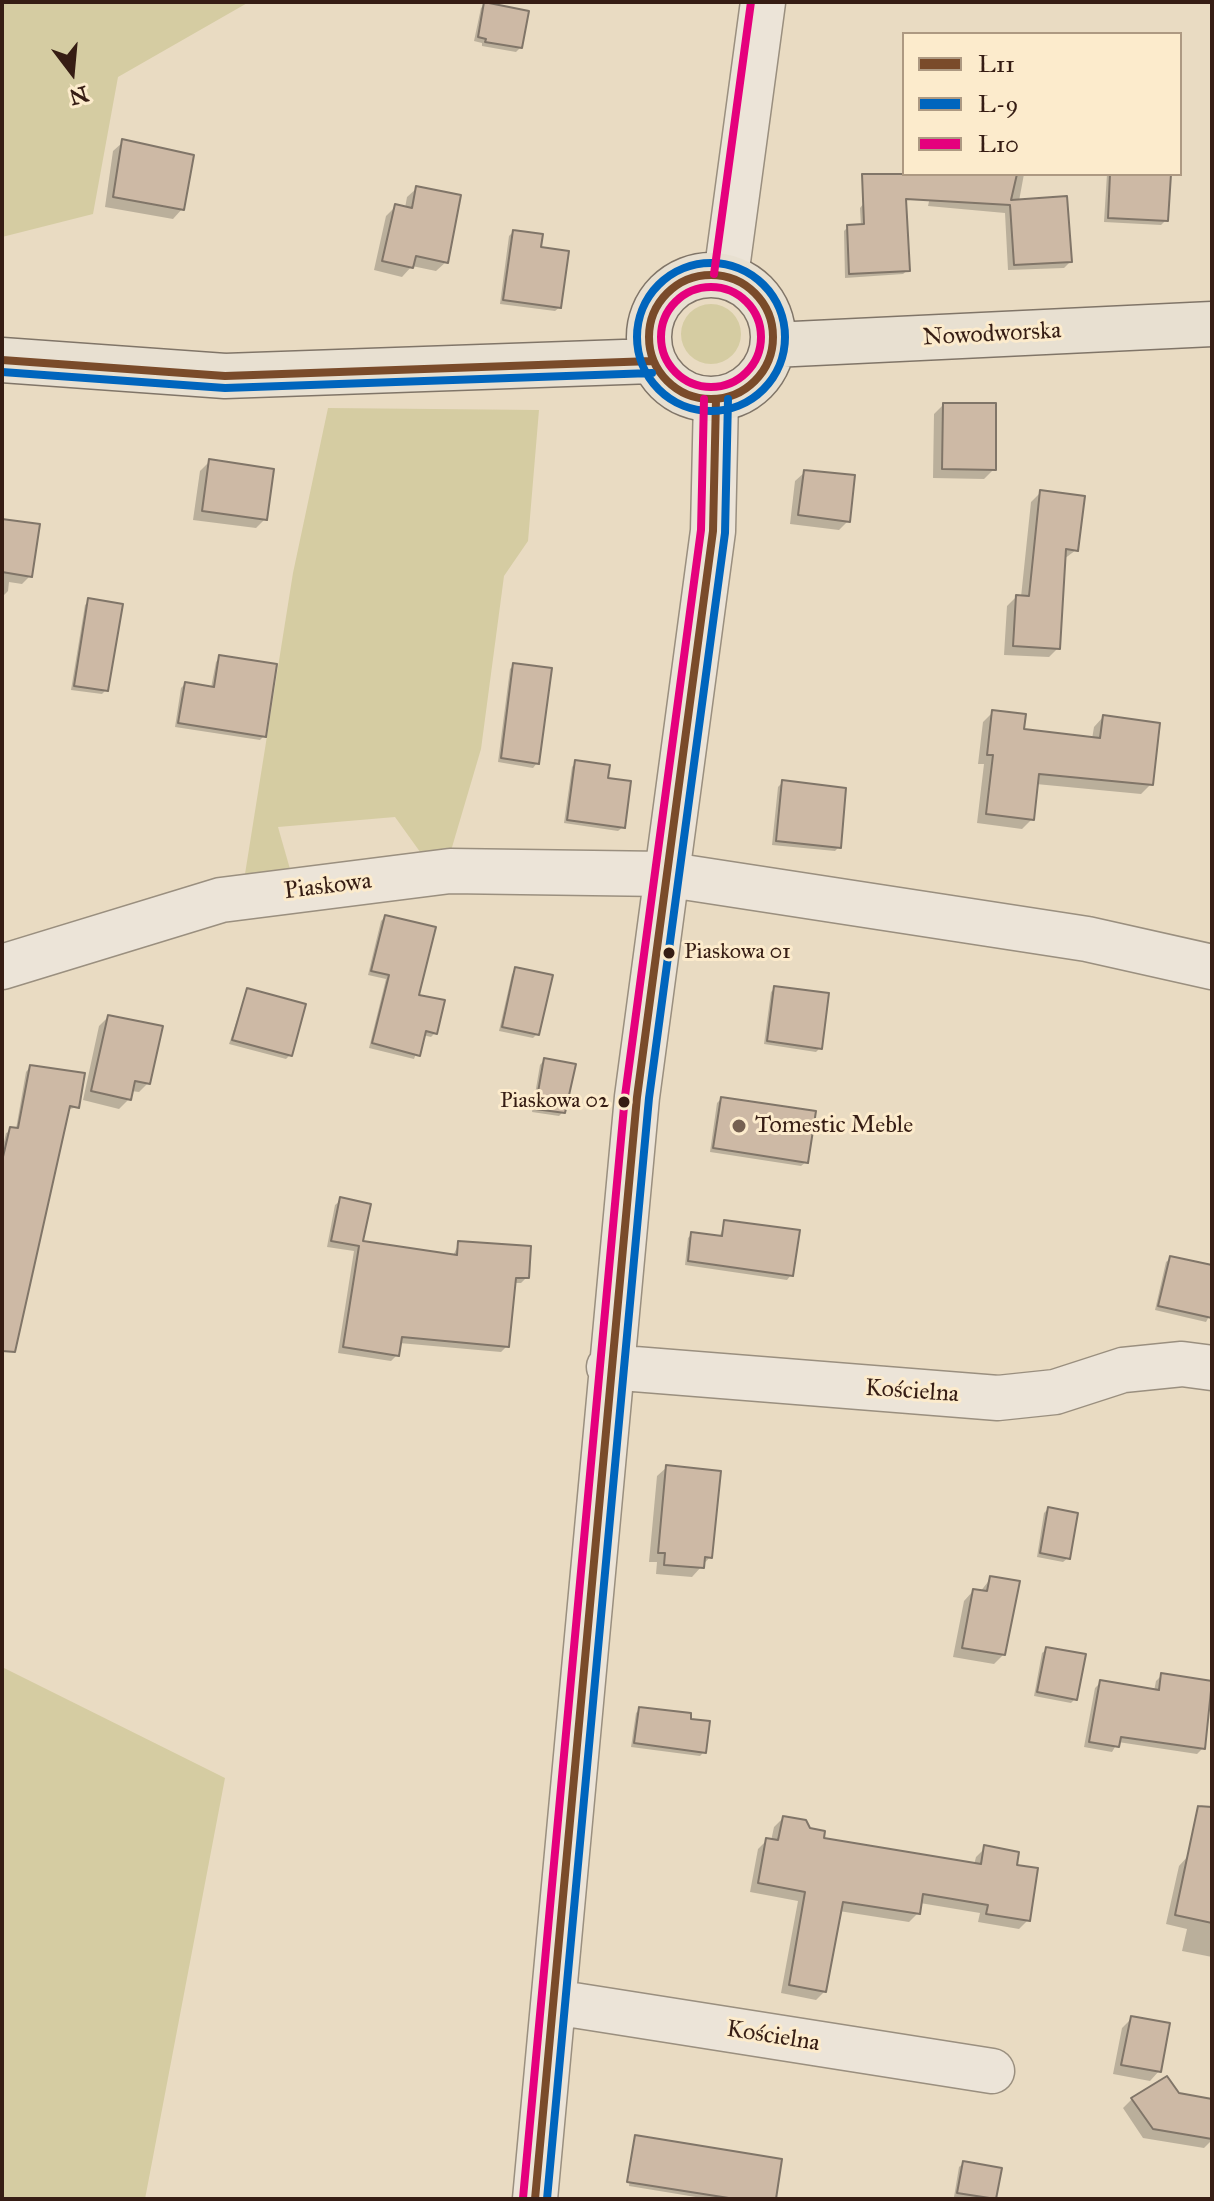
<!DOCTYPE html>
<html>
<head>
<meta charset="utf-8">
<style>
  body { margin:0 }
  #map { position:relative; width:1214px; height:2201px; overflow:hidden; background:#e9dbc2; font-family:"IM FELL Great Primer",serif }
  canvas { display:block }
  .frame { position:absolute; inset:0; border:4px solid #361d14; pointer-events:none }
  .legend { position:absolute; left:902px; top:32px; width:280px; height:144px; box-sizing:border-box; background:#fcebcc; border:2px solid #ad9982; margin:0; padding:10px 14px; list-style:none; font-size:24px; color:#361d14 }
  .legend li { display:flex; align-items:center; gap:16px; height:40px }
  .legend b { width:40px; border:2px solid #ad9982 }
  .north { position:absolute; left:32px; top:32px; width:80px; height:80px; -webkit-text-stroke:6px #fcebcc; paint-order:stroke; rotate:164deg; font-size:22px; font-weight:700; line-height:32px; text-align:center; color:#361d14 }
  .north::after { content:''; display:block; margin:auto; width:28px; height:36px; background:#361d14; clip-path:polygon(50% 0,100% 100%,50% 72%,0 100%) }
</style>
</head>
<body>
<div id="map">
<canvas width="1214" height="2201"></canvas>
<div class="frame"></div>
<ul class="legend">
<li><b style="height:10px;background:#7a4b2a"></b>L11</li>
<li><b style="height:10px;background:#0065bd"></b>L-9</li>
<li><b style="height:10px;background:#e5007d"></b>L10</li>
</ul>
<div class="north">N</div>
</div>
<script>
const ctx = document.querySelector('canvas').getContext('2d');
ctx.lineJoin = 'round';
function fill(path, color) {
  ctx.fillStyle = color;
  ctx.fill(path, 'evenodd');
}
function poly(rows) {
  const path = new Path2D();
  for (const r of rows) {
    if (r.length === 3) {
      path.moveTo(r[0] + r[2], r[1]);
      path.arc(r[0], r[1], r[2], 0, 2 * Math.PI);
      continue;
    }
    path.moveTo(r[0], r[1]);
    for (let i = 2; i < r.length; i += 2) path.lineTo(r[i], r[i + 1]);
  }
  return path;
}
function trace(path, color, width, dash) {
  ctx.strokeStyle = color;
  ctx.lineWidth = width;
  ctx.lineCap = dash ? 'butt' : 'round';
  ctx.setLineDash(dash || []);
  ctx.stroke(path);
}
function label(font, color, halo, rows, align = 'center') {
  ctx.font = font + ' "IM FELL Great Primer",serif';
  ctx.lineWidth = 6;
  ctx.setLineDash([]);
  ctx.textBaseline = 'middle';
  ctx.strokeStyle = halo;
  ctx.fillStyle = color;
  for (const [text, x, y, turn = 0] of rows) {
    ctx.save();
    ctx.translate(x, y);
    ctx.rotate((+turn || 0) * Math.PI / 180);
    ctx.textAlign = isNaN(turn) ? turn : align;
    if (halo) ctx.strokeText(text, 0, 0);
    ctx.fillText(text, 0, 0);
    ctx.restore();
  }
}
fill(poly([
  [2,2,249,2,118,77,93,214,2,237],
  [711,334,30],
  [328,408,539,410,528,541,504,576,481,749,450,854,423,856,395,817,278,827,290,869,245,874,293,573],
  [2,1667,225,1778,145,2199,2,2199]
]), '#d5cca2');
fill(poly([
  [485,4,520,48,516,52,482,46,482,43,474,41,481,8],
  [123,142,182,209,173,219,105,207,113,151],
  [935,174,1024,174,1019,201,1070,262,1064,268,1008,270,1005,213,928,206],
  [1107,174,1169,174,1166,220,1161,225,1104,222],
  [417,188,446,262,436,271,412,266,402,277,374,270,386,216,396,206,405,208,407,197],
  [864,203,908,270,903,274,845,278,844,231,848,227,861,227,860,208],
  [513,232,539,249,560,307,555,311,500,304,509,236],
  [943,405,994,469,984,479,933,478,934,414],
  [210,461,265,519,256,528,193,520,200,471],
  [805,472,848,521,839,530,790,524,795,481],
  [1041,492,1076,550,1064,559,1058,648,1049,657,1004,655,1007,606,1016,597,1021,597,1031,502],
  [2,521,30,576,22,584,9,582,8,591,2,597],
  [89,601,106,690,102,694,71,690,85,605],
  [220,657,264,736,260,740,175,727,181,688,185,684,211,688,216,662],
  [514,665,537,763,533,768,498,762,510,669],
  [993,712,1022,730,1092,739,1094,727,1103,717,1151,784,1141,794,1036,784,1032,819,1022,829,977,823,984,764,978,764,983,722],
  [576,762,606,780,623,827,618,831,564,823,572,767],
  [782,783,839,847,835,851,772,845,778,787],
  [385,917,435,1033,431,1037,423,1035,414,1059,369,1048,386,979,368,975,381,921],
  [516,970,537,1034,533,1038,499,1031,512,974],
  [775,988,820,1048,816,1052,764,1044,771,992],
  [247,990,290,1055,286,1059,229,1044],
  [108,1017,148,1083,139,1092,131,1091,129,1099,119,1109,83,1100,99,1026],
  [544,1060,563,1112,559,1116,532,1112,540,1065],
  [30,1067,77,1107,67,1110,2,1312,2,1151,6,1133,16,1129,26,1072],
  [721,1099,806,1162,801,1166,710,1152,717,1103],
  [341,1200,360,1242,453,1256,459,1243,527,1277,521,1283,514,1283,507,1346,501,1352,399,1343,397,1355,391,1361,338,1353,354,1251,327,1247,335,1205],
  [725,1222,791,1275,787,1280,685,1265,688,1238,692,1234,719,1238],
  [1171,1258,1212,1267,1212,1311,1206,1322,1155,1310,1166,1262],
  [667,1467,710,1557,692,1577,656,1574,657,1562,649,1562,657,1476],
  [1048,1509,1068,1558,1063,1562,1037,1557,1044,1513],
  [991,1578,1004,1654,994,1664,953,1657,964,1601,973,1591,980,1592],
  [1047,1649,1075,1699,1071,1703,1034,1696,1042,1653],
  [1162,1675,1212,1683,1203,1748,1197,1754,1118,1742,1112,1752,1084,1747,1095,1688,1101,1682,1154,1691,1156,1681],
  [640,1709,704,1752,700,1756,631,1747,636,1713],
  [783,1818,822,1839,974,1865,976,1857,985,1848,1015,1866,1028,1920,1019,1929,978,1922,980,1913,920,1903,918,1913,909,1922,839,1911,825,1991,816,2000,781,1993,798,1901,750,1892,758,1849,767,1840,771,1841,774,1827],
  [1188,1856,1212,1861,1212,1957,1182,1951,1187,1929,1166,1924,1179,1866],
  [1132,2018,1159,2071,1150,2081,1113,2074,1122,2028],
  [1178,2095,1212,2101,1212,2140,1204,2148,1143,2138,1123,2108,1132,2099],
  [635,2137,774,2199,708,2199,629,2186],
  [964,2163,999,2170,994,2199,954,2197,959,2167]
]), '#0003');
const building = poly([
  [484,2,529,11,522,48,485,42,486,39,478,37,484,2],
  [122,139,194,155,184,210,113,197,122,139],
  [862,174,1017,174,1011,200,1067,196,1072,262,1014,265,1010,205,906,199,910,271,849,274,847,225,864,224,862,174],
  [1110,174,1171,174,1168,221,1108,218,1110,174],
  [416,186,461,195,448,263,416,256,413,268,382,261,395,204,412,208,416,186],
  [513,230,543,234,541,247,569,251,561,308,503,300,513,230],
  [943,403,996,403,996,470,942,469,943,403],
  [209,459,274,469,267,520,202,511,209,459],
  [804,470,855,475,850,522,798,515,804,470],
  [1040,490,1085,496,1078,551,1066,549,1060,649,1013,646,1016,595,1029,596,1040,490],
  [2,519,40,524,32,577,2,572,2,519],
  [88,598,123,604,108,691,74,686,88,598],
  [219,655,277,664,266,737,178,723,185,682,214,687,219,655],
  [513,663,552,668,539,764,501,758,513,663],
  [992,710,1026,714,1024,729,1100,738,1103,715,1160,723,1153,785,1039,774,1034,820,986,814,993,755,987,755,992,710],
  [575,760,610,765,608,778,631,781,625,828,567,820,575,760],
  [782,780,846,788,841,848,776,841,782,780],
  [385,915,436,927,419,995,445,1000,437,1034,426,1031,420,1056,372,1043,389,975,371,971,385,915],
  [515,967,553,975,539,1035,502,1027,515,967],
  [774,986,829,993,822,1049,767,1041,774,986],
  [247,988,306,1004,292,1056,232,1040,247,988],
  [108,1015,163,1026,150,1084,135,1081,131,1100,91,1091,108,1015],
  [544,1058,576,1064,565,1113,535,1109,544,1058],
  [30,1065,85,1073,79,1108,70,1106,15,1352,2,1351,2,1161,10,1127,18,1128,30,1065],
  [721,1097,816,1111,808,1163,713,1148,721,1097],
  [340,1197,371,1204,363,1241,457,1255,458,1241,531,1246,529,1278,516,1278,509,1347,402,1337,399,1356,343,1347,359,1246,331,1241,340,1197],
  [724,1220,800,1230,793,1276,688,1261,691,1232,722,1236,724,1220],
  [1170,1256,1212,1265,1212,1318,1158,1306,1170,1256],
  [666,1465,721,1471,712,1558,705,1557,704,1568,664,1565,665,1553,658,1553,666,1465],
  [1048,1507,1078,1513,1070,1559,1040,1553,1048,1507],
  [990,1576,1020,1581,1005,1655,962,1648,973,1589,987,1591,990,1576],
  [1046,1647,1086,1654,1077,1700,1037,1692,1046,1647],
  [1161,1673,1212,1681,1205,1749,1121,1737,1119,1747,1089,1742,1100,1680,1159,1690,1161,1673],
  [639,1707,691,1713,691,1719,710,1721,706,1753,634,1743,639,1707],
  [1198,1806,1212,1807,1212,1923,1175,1915,1198,1806],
  [783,1816,806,1820,810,1828,825,1831,824,1838,981,1864,984,1845,1019,1852,1017,1865,1038,1868,1030,1921,986,1914,988,1905,923,1894,920,1914,843,1902,826,1992,789,1985,805,1892,758,1883,766,1838,778,1840,783,1816],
  [1131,2016,1170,2023,1161,2072,1121,2065,1131,2016],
  [1167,2076,1179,2093,1212,2099,1212,2139,1153,2129,1131,2098,1167,2076],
  [635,2135,782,2159,776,2199,735,2199,627,2182,635,2135],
  [963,2161,1002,2168,996,2199,957,2193,963,2161]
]);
fill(building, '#cdb9a5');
trace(building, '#807568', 2);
const minor = poly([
  [726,276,763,2],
  [2,967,221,900,450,871,664,874,1087,939,1212,967],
  [609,1367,998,1398,1055,1392,1123,1370,1182,1364,1212,1368],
  [554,2002,992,2071],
  [535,2199,637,1097,713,531,716,399]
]);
const major = poly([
  [711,337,62],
  [773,345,1212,324],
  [2,360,225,376,652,361]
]);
trace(minor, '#9a8f7f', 47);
trace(major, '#807568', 47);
trace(minor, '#ece4d8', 44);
trace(major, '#e8e0d1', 44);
trace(poly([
  [711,337,62],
  [2,360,225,376,652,361],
  [535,2199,637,1097,713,531,716,399]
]), '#7a4b2a', 8);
trace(poly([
  [711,337,74],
  [2,372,225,388,652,373],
  [547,2199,649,1098,725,533,728,399]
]), '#0065bd', 8);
trace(poly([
  [714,274,751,2],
  [711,337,50],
  [523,2198,625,1096,701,530,704,399]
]), '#e5007d', 8);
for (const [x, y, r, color] of [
  [669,953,7,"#361d14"],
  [624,1102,7,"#361d14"],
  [739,1126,8,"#756051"]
]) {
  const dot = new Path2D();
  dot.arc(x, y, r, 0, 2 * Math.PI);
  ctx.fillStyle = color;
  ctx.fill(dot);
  trace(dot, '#fcebcc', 3);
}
label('22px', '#361d14', '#fcebcc', [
  ["Piaskowa 01",684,953],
  ["Piaskowa 02",609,1102,"right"]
], 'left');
label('24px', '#361d14', '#fcebcc', [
  ["Nowodworska",992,335,-3],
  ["Piaskowa",328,887,-7],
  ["Kościelna",912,1392,4],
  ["Kościelna",773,2037,9]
]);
label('24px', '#361d14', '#fcebcc', [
  ["Tomestic Meble",755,1126]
], 'left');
</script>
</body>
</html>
